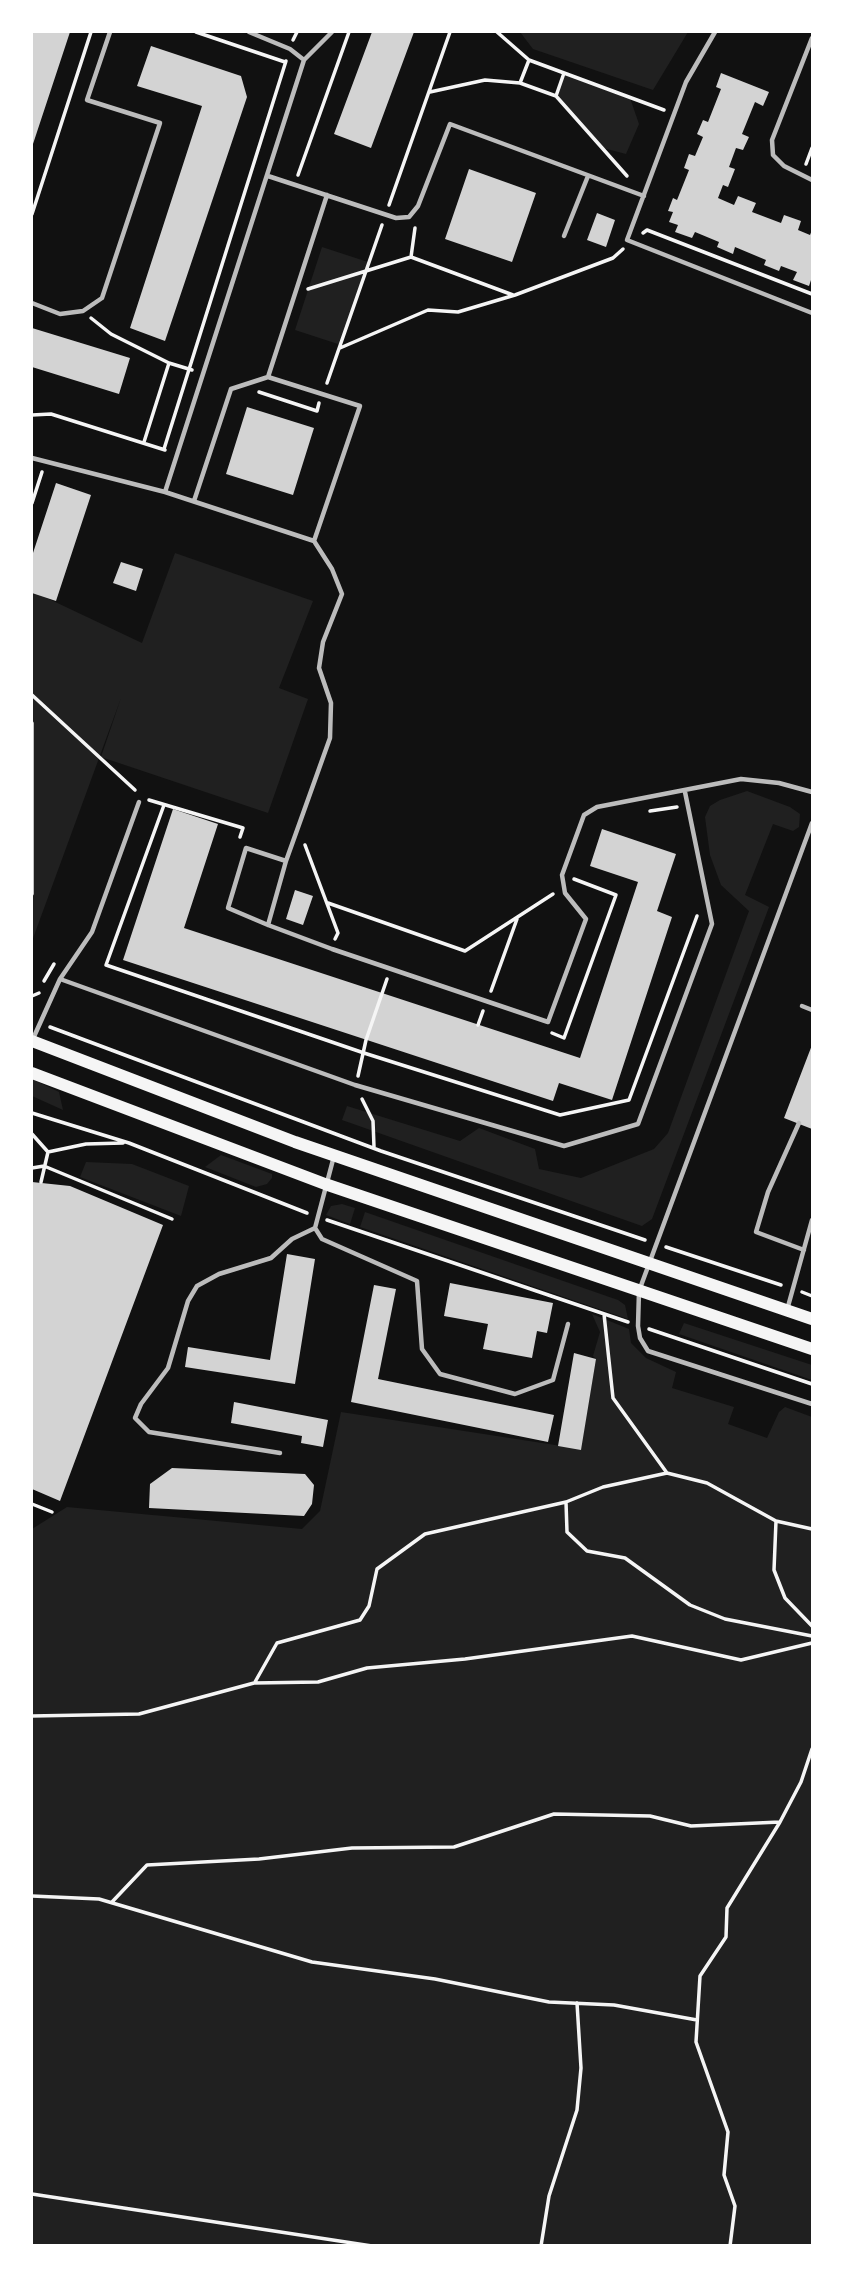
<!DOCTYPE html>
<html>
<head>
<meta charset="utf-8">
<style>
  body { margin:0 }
  #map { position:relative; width:844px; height:2277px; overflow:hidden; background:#111; font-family:"Exo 2",sans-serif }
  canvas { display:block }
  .frame { position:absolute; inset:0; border:33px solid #fff; pointer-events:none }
</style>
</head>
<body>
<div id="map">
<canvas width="844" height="2277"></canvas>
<div class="frame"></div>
</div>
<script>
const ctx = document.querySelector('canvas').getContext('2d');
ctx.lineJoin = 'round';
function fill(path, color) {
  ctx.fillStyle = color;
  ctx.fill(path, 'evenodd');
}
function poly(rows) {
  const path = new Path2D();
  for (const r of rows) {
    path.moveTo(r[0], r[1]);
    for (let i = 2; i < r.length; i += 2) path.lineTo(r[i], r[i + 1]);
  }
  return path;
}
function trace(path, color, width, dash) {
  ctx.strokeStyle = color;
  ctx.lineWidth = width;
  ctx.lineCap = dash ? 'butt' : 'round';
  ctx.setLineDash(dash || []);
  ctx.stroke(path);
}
fill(poly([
  [520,32,688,32,653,90,533,49],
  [564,73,630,98,639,124,626,154,603,148,556,96],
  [322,247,368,262,341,345,295,330],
  [175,553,313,601,279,688,308,699,268,813,101,757,121,698,32,941,32,591,142,643],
  [747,791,790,807,800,814,799,827,793,831,773,824,745,895,769,907,652,1219,642,1226,342,1120,347,1106,460,1141,479,1128,535,1149,539,1169,581,1178,654,1149,668,1133,749,911,721,885,710,855,705,817,710,806,720,800],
  [32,1079,59,1092,63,1110,32,1096],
  [221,1155,272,1174,272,1178,267,1184,256,1187,205,1167],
  [86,1162,132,1164,189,1186,181,1216,80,1177],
  [342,1204,355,1208,350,1224,326,1215,331,1206],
  [365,1212,618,1300,625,1305,628,1319,360,1227],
  [592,1314,629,1329,631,1343,646,1358,676,1372,672,1388,734,1407,728,1424,767,1438,779,1412,785,1407,812,1417,812,2245,32,2245,32,1529,67,1507,302,1529,320,1511,341,1412,581,1449,596,1359,593,1356,600,1332],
  [684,1323,812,1365,812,1380,679,1334]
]), '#202020');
fill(poly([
  [32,32,70,32,32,147],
  [372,32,414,32,371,148,334,134],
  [151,46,241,76,247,97,165,341,130,328,202,106,137,86],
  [721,73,769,92,763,106,755,102,742,134,749,137,743,150,736,148,729,167,735,169,728,187,723,185,718,198,734,205,738,196,756,203,752,212,781,223,784,215,801,221,798,230,810,235,812,230,812,277,809,286,793,280,797,272,781,266,779,271,764,265,766,260,735,247,733,254,717,247,719,242,695,232,692,238,675,232,678,225,669,222,673,212,668,211,673,198,677,200,689,170,684,168,689,154,695,156,703,137,697,134,703,120,708,122,721,89,716,87],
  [469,169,536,193,512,262,445,239],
  [597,213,615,220,606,247,587,240],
  [32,328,130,358,119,394,32,367],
  [247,407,314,428,293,495,226,474],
  [56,483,91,495,56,601,32,593,32,556],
  [121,562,143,569,136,591,113,583],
  [173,809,218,824,184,928,580,1058,638,882,590,866,602,829,676,854,657,911,672,917,612,1100,559,1083,553,1101,123,960],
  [295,890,313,896,303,925,286,919],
  [812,1045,812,1129,784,1118],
  [32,1182,70,1186,163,1225,60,1501,32,1489],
  [287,1254,315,1259,295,1384,185,1367,188,1347,270,1360],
  [450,1283,553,1303,547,1333,537,1331,532,1358,483,1349,488,1324,444,1316],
  [374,1285,396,1289,378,1379,554,1415,548,1442,351,1402],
  [574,1353,596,1359,581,1450,558,1446],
  [234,1402,328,1420,323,1447,301,1443,302,1436,231,1423],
  [172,1468,305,1474,314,1485,312,1504,304,1516,149,1508,150,1484]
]), '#d3d3d3');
trace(poly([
  [196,32,285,62],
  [497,32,529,60,664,110],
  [293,40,297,32],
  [529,60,520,83,556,96,627,176],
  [430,92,485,80,520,83],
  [556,96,564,73],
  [806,164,812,148],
  [298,175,349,32],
  [389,205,450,32],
  [32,214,91,32],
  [643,233,647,230,812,294],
  [411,257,415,228],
  [308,289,411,257,513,295],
  [91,318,111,334,169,363,192,370],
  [340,348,428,310,458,312,515,295,613,258,623,249],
  [327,383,382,225],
  [259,392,317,411,319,403],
  [32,415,51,414,165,450],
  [144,442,169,363],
  [164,449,286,61],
  [32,503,42,472],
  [32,695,135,790],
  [32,723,32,894],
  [149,800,243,828,240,837],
  [164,805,106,965,364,1053,560,1115,629,1100,697,916],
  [650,811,677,807],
  [305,845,338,933,335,939],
  [328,903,465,951,553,894],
  [44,981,54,964],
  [491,991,517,919],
  [32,996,39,993],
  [478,1025,483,1011],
  [50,1027,381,1151,645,1240],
  [552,1033,564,1038,616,895,574,879],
  [358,1076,366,1040,387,979],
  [362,1099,373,1121,374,1147],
  [32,1113,129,1143,307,1213],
  [32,1134,48,1152],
  [48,1152,86,1144,123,1143],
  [32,1168,44,1166,172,1219],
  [41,1182,48,1152],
  [327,1220,628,1322],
  [666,1247,781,1285],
  [802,1292,812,1296],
  [604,1314,613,1398,667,1473],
  [649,1329,812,1384],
  [566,1502,567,1532,587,1551,625,1558,690,1605,725,1619,812,1636],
  [32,1504,52,1512],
  [776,1521,774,1570,785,1598,812,1626],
  [255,1682,277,1643,360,1620,369,1606,377,1569,425,1534,566,1502,603,1487,667,1473,707,1483,776,1521,812,1529],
  [32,1716,139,1714,254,1683,318,1682,367,1668,465,1659,632,1636,741,1660,812,1643],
  [32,1896,99,1899,312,1962,435,1979,549,2002,614,2005,697,2020],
  [112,1902,147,1865,259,1859,352,1848,454,1847,554,1814,650,1816,691,1826,780,1822],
  [32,2194,372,2246],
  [541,2246,549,2196,577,2110,581,2068,577,2003],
  [730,2246,735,2206,724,2175,728,2132,696,2042,700,1976,726,1937,727,1908,780,1822,801,1782,812,1749]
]), '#f5f5f5', 3.5);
trace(poly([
  [715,32,686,82,627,240,812,313],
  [812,38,772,140,773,155,784,166,812,180],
  [304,60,332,32],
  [268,176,396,218,409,217,418,206,450,124,644,196],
  [564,236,588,176],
  [32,303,60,314,83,311,102,298,160,123,87,100,110,32],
  [268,377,327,195],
  [32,458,165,492,304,60,290,49,249,32],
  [165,492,314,541,332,569,342,594,323,642,319,668,331,703,330,738,286,861],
  [194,501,231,389,268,377,360,406,314,541],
  [812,823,639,1291,638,1326,640,1338,648,1351,812,1404],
  [268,925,286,861,246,848,228,908,268,925,332,949,548,1022,586,919,565,893,562,875,584,815,597,807,741,779,779,783,812,792],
  [60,979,355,1085,564,1146,638,1124,712,924,685,792],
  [802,1006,812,1010],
  [32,1041,60,979,92,932,139,802],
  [799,1123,768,1192,756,1232,804,1250],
  [334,1156,315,1228,322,1239,417,1281,422,1349,440,1374,515,1394,553,1380,568,1324],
  [787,1310,812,1220],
  [280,1453,149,1432,135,1418,141,1404,168,1368,188,1301,197,1286,219,1274,271,1258,292,1239,315,1228]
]), '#bcbcbc', 4.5);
trace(poly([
  [32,1041,295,1142,812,1319],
  [32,1073,325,1184,812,1349]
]), '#f5f5f5', 12);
</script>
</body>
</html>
